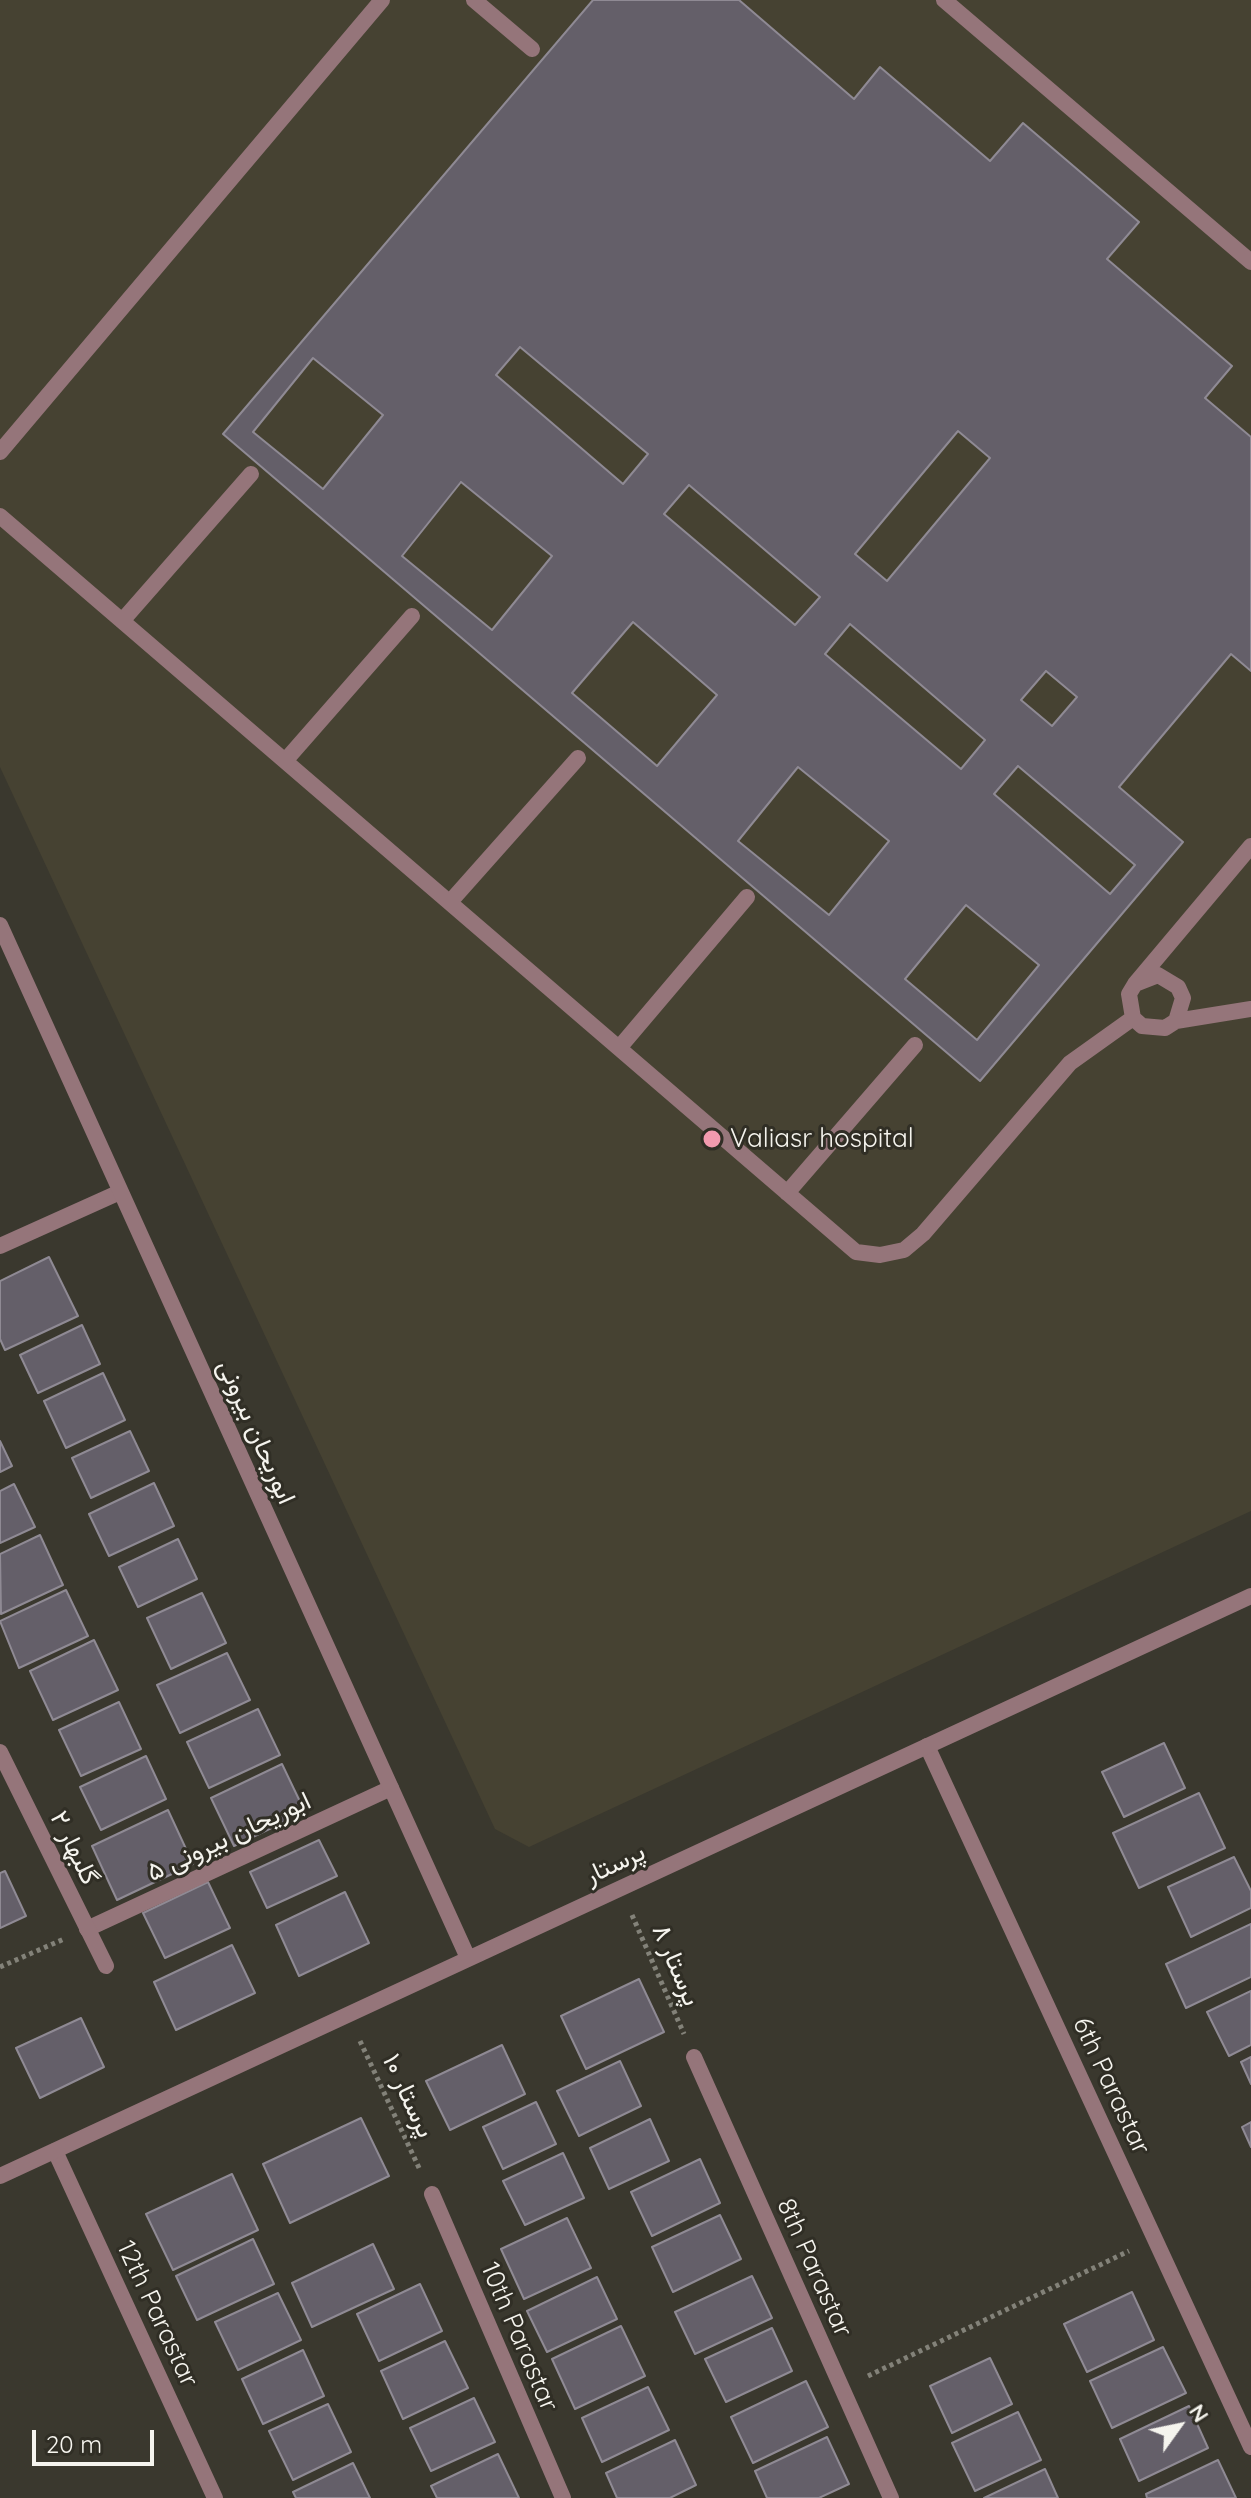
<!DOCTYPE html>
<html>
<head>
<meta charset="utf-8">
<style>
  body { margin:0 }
  #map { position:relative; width:1251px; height:2498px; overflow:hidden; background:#3a382e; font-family:Quicksand,sans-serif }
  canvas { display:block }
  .north { position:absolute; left:1139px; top:2386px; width:80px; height:80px; -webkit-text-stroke:6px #302e25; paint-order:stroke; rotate:57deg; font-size:22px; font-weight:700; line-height:32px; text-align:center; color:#f5f4ee }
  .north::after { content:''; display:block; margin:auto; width:28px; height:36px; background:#f5f4ee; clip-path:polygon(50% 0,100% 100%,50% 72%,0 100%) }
  .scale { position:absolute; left:32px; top:2430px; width:122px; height:36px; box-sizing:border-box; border:4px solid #f5f4ee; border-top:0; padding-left:10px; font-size:24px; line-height:28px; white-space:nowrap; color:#f5f4ee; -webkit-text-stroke:6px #302e25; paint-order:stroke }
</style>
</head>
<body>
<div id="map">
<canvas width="1251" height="2498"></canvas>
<div class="north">N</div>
<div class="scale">20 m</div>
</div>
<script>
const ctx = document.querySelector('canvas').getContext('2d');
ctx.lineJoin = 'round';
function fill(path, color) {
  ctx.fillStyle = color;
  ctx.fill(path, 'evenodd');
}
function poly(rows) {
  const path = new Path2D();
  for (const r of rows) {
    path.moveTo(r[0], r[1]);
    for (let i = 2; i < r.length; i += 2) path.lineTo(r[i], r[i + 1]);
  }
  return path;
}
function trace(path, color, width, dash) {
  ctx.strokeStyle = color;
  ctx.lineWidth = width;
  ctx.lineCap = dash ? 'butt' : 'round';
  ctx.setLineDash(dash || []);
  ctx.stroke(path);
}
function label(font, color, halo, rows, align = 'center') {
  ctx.font = font + ' Quicksand,Vazirmatn,sans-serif';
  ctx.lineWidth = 6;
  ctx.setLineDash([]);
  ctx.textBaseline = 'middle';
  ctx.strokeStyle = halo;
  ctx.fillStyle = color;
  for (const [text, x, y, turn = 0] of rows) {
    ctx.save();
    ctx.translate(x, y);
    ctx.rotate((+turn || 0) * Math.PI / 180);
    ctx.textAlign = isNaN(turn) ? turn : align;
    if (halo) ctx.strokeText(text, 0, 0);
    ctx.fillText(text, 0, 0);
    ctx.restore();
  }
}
fill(poly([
  [0,0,1251,0,1251,1511,529,1847,495,1829,0,767]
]), '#464232');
const building = poly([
  [593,0,739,0,854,99,880,67,990,161,1023,123,1139,222,1107,259,1232,366,1205,398,1251,437,1251,671,1231,654,1119,787,1183,842,980,1081,223,434,593,0],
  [520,347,648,454,623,484,496,375,520,347],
  [313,358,383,415,323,489,253,432,313,358],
  [958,431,990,458,887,581,855,554,958,431],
  [461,482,552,556,492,630,402,556,461,482],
  [689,485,820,597,795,625,664,514,689,485],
  [633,622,717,695,657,766,572,693,633,622],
  [850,624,985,740,961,769,825,654,850,624],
  [1046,671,1077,697,1052,726,1021,700,1046,671],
  [1018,766,1135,865,1110,894,994,794,1018,766],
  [798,767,889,841,829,915,738,841,798,767],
  [966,905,1039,965,977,1040,905,979,966,905],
  [49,1257,78,1316,5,1350,0,1339,0,1281,49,1257],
  [82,1325,100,1364,38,1393,20,1355,82,1325],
  [103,1373,125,1420,66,1448,44,1401,103,1373],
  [130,1431,149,1471,91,1498,72,1458,130,1431],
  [0,1441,12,1466,0,1472,0,1441],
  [154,1483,174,1526,109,1556,89,1514,154,1483],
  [14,1484,35,1527,0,1543,0,1491,14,1484],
  [40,1535,63,1585,1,1614,0,1554,40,1535],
  [178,1539,197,1579,138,1607,119,1567,178,1539],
  [66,1590,88,1636,19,1668,0,1621,66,1590],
  [202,1593,226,1643,171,1669,147,1618,202,1593],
  [94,1640,118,1690,53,1720,30,1671,94,1640],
  [227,1653,250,1700,180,1733,157,1685,227,1653],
  [119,1702,141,1749,81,1776,59,1730,119,1702],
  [258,1709,280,1755,209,1788,187,1742,258,1709],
  [1164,1743,1185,1788,1124,1817,1102,1772,1164,1743],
  [146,1756,166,1799,101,1830,80,1787,146,1756],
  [282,1764,305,1812,234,1846,211,1798,282,1764],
  [1199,1793,1225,1848,1139,1888,1113,1833,1199,1793],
  [168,1810,193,1864,117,1900,92,1846,168,1810],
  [319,1840,337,1876,267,1908,250,1872,319,1840],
  [1234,1857,1251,1891,1251,1908,1191,1937,1168,1887,1234,1857],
  [5,1871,26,1916,0,1928,0,1873,5,1871],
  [208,1882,230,1928,165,1958,143,1913,208,1882],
  [345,1892,369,1943,299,1976,276,1925,345,1892],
  [1251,1924,1251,1977,1186,2008,1166,1964,1251,1924],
  [232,1945,255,1993,176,2030,154,1982,232,1945],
  [639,1979,664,2032,586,2069,561,2016,639,1979],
  [1251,1991,1251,2045,1229,2056,1207,2012,1251,1991],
  [81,2018,104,2067,40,2098,16,2048,81,2018],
  [502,2045,525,2094,450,2130,426,2081,502,2045],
  [1251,2057,1251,2084,1241,2062,1251,2057],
  [620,2061,641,2106,579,2136,557,2091,620,2061],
  [536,2102,556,2144,503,2169,483,2127,536,2102],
  [361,2118,389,2176,290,2223,263,2164,361,2118],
  [650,2119,669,2161,609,2189,590,2148,650,2119],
  [1251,2122,1251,2147,1242,2127,1251,2122],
  [563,2153,584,2198,525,2225,503,2181,563,2153],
  [700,2159,720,2203,652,2236,631,2192,700,2159],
  [232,2174,258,2230,173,2270,146,2214,232,2174],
  [720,2215,741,2259,673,2292,652,2247,720,2215],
  [567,2218,591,2268,524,2299,501,2249,567,2218],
  [253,2239,274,2284,197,2320,176,2276,253,2239],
  [373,2244,394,2289,312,2327,292,2283,373,2244],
  [752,2276,772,2318,695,2354,675,2312,752,2276],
  [597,2277,617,2319,547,2352,527,2311,597,2277],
  [420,2284,442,2331,379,2361,357,2314,420,2284],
  [1132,2292,1154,2340,1087,2372,1064,2324,1132,2292],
  [278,2293,301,2340,238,2370,215,2322,278,2293],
  [621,2326,645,2376,575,2409,552,2359,621,2326],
  [772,2328,792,2371,726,2402,705,2359,772,2328],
  [445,2341,468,2388,403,2419,381,2371,445,2341],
  [1163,2347,1186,2393,1112,2428,1090,2381,1163,2347],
  [303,2350,324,2396,263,2424,242,2379,303,2350],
  [990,2358,1012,2404,952,2433,930,2386,990,2358],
  [806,2381,828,2427,753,2463,731,2417,806,2381],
  [648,2387,669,2430,602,2462,582,2418,648,2387],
  [474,2398,495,2442,431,2471,410,2428,474,2398],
  [328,2404,351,2452,293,2480,269,2431,328,2404],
  [1189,2406,1208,2448,1139,2481,1120,2439,1189,2406],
  [1018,2412,1041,2460,975,2491,952,2443,1018,2412],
  [827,2437,849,2484,819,2498,767,2498,755,2471,827,2437],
  [675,2440,696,2485,670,2498,617,2498,606,2473,675,2440],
  [498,2454,519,2498,437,2498,431,2486,498,2454],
  [1218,2460,1236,2498,1147,2498,1146,2494,1218,2460],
  [353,2463,370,2498,296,2498,293,2492,353,2463],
  [1045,2469,1058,2498,984,2498,1045,2469]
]);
fill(building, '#645f69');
trace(building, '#8f8a94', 2);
trace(poly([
  [632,1915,684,2034],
  [0,1967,64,1939],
  [360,2041,420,2170],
  [868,2376,1129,2251]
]), '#838279', 5, [4, 4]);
trace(poly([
  [474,0,532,49],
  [944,0,1251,262],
  [0,452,382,0],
  [0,516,856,1252,880,1255,904,1250,923,1234,1070,1063,1133,1018],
  [122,621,251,474],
  [285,761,412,616],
  [450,902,578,758],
  [1135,984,1158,975,1178,987,1183,998,1176,1021,1165,1028,1142,1026,1133,1018,1129,994,1135,984,1251,846],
  [1176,1021,1251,1009],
  [619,1048,747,897],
  [787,1193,915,1045],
  [87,1929,391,1788]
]), '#95757a', 16);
trace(poly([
  [0,1246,120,1192],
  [927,1746,1251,2447],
  [0,1752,106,1966],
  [694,2057,891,2498],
  [55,2151,215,2498],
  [432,2194,563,2498]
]), '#95757a', 16);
trace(poly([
  [0,925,468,1958],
  [0,2176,1251,1596]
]), '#95757a', 16);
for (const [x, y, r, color] of [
  [712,1139,10,"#f29aae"]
]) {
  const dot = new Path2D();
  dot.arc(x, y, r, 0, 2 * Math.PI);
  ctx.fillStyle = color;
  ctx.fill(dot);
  trace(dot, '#302e25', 3);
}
label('26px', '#f5f4ee', '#302e25', [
  ["Valiasr hospital",730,1139]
], 'left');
label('26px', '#f5f4ee', '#302e25', [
  ["ابوریحان بیرونی",256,1432,66],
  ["ابوریحان بیرونی ۵",229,1837,-25],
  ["گلبهار ۲",74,1848,64],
  ["پرستار",615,1864,-25],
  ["پرستار ۸",676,1965,67],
  ["6th Parastar",1111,2086,65],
  ["پرستار ۱۰",408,2096,65],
  ["8th Parastar",814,2268,66],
  ["12th Parastar",157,2314,65],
  ["10th Parastar",519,2337,67]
]);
</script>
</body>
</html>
